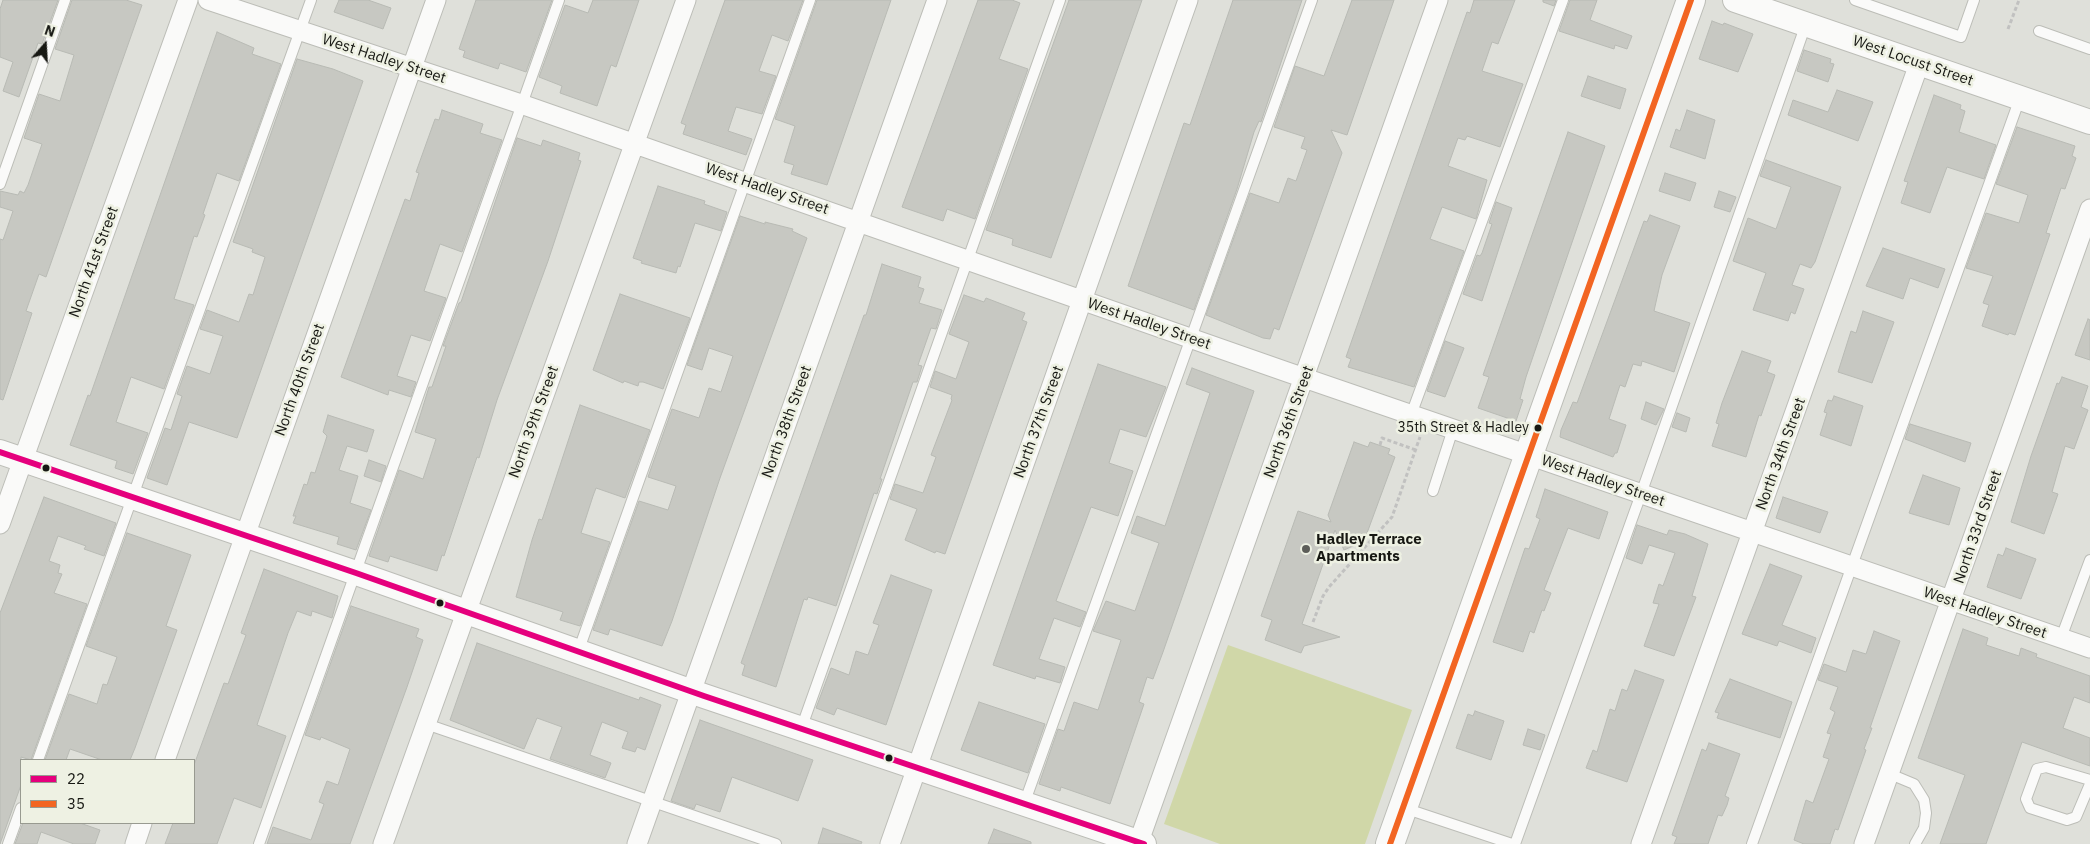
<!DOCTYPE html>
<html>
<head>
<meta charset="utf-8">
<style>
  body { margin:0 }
  #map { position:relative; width:2090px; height:844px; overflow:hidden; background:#dfe0da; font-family:"IBM Plex Sans",sans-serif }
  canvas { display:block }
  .legend { position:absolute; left:20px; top:759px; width:175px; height:65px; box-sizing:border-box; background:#eef1e3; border:1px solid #989a90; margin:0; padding:6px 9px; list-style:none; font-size:15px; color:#171813 }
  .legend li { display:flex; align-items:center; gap:10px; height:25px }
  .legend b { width:25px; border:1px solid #989a90 }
  .north { position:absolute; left:20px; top:20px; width:50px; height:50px; -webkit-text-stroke:4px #eef1e3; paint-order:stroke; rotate:19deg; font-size:14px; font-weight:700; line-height:20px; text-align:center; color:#171813 }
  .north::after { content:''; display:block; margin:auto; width:18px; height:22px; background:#171813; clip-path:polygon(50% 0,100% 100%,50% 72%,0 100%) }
</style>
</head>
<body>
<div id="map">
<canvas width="2090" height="844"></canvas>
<ul class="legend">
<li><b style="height:6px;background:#e5007d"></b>22</li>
<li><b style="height:6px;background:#f26522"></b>35</li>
</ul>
<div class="north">N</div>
</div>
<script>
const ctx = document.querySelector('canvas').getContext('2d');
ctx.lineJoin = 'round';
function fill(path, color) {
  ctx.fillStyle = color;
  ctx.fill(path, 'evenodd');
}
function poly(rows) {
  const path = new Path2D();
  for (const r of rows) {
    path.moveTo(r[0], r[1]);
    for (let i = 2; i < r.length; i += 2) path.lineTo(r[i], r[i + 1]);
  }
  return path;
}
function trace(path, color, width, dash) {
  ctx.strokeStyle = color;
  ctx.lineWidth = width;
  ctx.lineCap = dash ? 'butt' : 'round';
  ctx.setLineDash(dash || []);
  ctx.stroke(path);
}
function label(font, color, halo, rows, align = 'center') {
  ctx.font = font + ' "IBM Plex Sans",sans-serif';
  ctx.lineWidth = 5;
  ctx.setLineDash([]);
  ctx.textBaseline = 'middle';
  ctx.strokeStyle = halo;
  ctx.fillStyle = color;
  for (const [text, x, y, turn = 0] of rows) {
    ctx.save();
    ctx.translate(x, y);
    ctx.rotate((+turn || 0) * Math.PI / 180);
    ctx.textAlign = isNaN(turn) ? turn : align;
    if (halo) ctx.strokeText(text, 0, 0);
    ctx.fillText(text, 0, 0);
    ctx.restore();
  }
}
fill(poly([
  [1228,645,1412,710,1365,844,1220,844,1164,824]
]), '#d0d7a8');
const building = poly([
  [3,0,58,0,42,44,38,43,19,97,3,91,13,62,0,57,0,9,3,0],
  [72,0,126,0,142,5,46,277,39,274,26,311,32,313,3,400,0,399,0,239,3,240,13,211,0,207,0,191,18,195,20,191,24,193,28,185,42,144,24,138,39,94,60,101,74,55,55,49,72,0],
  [339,0,368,0,391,8,383,29,334,12,339,0],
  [476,0,552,0,526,72,500,63,498,69,463,57,465,51,459,49,476,0],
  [593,0,639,0,616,67,611,65,597,106,560,93,562,86,539,77,565,5,588,13,593,0],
  [725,0,803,0,788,41,772,35,759,71,776,76,762,114,736,107,728,131,752,139,746,155,683,134,686,125,681,123,725,0],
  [817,0,891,0,827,185,791,174,794,165,784,162,795,126,775,119,817,0],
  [978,0,1012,0,1020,3,999,59,1028,69,975,219,947,209,943,221,902,207,978,0],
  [1069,0,1142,0,1051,258,1012,245,1013,239,986,230,1069,0],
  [1233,0,1302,0,1261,122,1259,121,1254,132,1237,189,1194,310,1128,286,1184,123,1190,125,1233,0],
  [1352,0,1394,0,1347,135,1331,130,1342,153,1279,330,1274,328,1270,339,1263,338,1206,315,1250,193,1279,203,1288,178,1296,181,1307,150,1301,148,1305,137,1274,127,1295,66,1324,76,1352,0],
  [1474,0,1515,0,1498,44,1492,42,1482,71,1523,84,1500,147,1467,136,1465,140,1458,138,1448,166,1487,180,1476,219,1442,207,1430,239,1464,251,1414,387,1348,367,1351,359,1346,357,1467,12,1470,13,1474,0],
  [1543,0,1556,0,1554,6,1543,2,1543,0],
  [1570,0,1597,0,1590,20,1632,36,1627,49,1615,45,1614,49,1559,31,1570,0],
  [1712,21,1723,25,1724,23,1753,34,1738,72,1699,59,1712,21],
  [217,32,254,48,252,54,281,64,239,181,217,173,203,214,205,215,197,237,194,236,174,299,194,305,164,389,131,377,116,422,148,433,133,474,115,468,117,461,70,445,88,395,90,396,217,32],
  [1804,50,1831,59,1830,63,1834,64,1828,82,1797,71,1804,50],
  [297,59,333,69,363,81,237,438,189,422,167,485,147,478,165,428,171,430,182,396,177,394,187,366,210,374,223,336,200,329,207,310,239,322,249,294,253,295,265,257,252,252,253,249,233,242,297,59],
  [1588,76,1626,89,1620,109,1581,96,1588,76],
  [1837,90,1873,102,1858,141,1788,115,1793,100,1828,112,1837,90],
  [1934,95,1961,105,1960,109,1965,111,1959,132,1996,145,1984,179,1947,167,1930,213,1901,203,1908,182,1904,181,1934,95],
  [442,110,483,124,480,133,502,140,462,252,440,244,424,291,446,298,430,341,411,335,397,376,416,382,411,397,389,390,388,395,341,377,405,199,410,201,419,173,416,172,435,119,439,120,442,110],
  [1687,110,1715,120,1705,159,1670,147,1676,129,1680,131,1687,110],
  [2017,127,2075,146,2072,156,2076,158,2065,189,2061,188,2046,233,2050,234,2015,335,2009,333,2008,335,1982,326,1989,305,1983,303,1993,276,1966,268,1986,213,2019,223,2028,195,1996,184,2017,127],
  [1568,132,1605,146,1526,377,1520,399,1523,400,1516,421,1478,408,1489,377,1483,375,1568,132],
  [517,138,541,146,543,140,580,153,578,160,581,161,548,261,497,400,479,458,477,457,444,556,442,555,437,571,390,556,388,562,369,556,399,470,423,479,436,439,415,432,429,387,432,387,446,346,443,346,459,303,461,302,517,138],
  [1766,160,1841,187,1815,262,1811,268,1800,264,1792,285,1804,289,1795,314,1791,312,1788,321,1753,310,1766,273,1733,261,1748,218,1776,229,1791,187,1760,176,1766,160],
  [1665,173,1696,183,1690,201,1659,191,1665,173],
  [658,186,705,201,704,204,727,212,721,231,695,223,680,267,678,266,676,273,641,263,642,261,633,258,658,186],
  [1719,191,1736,197,1730,212,1714,207,1719,191],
  [1496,202,1512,208,1482,301,1463,294,1477,255,1480,256,1482,253,1492,224,1489,223,1496,202],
  [1650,215,1680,226,1662,275,1654,311,1690,323,1674,372,1642,361,1641,366,1633,364,1625,387,1620,385,1609,419,1626,425,1617,453,1615,453,1613,457,1560,437,1561,430,1573,402,1577,403,1644,221,1647,222,1650,215],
  [740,216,765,224,765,222,793,229,792,231,807,238,720,478,672,621,662,646,610,629,608,635,593,630,639,501,668,510,676,486,648,477,672,409,699,418,709,388,721,392,733,356,709,348,702,370,687,365,740,216],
  [1883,248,1945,269,1938,288,1910,278,1903,299,1866,286,1883,248],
  [882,264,921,277,918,287,924,289,919,303,942,310,936,329,931,328,918,365,922,366,917,382,913,382,880,479,882,479,877,494,874,493,836,606,808,597,807,600,804,599,776,687,742,675,745,665,741,663,864,315,866,315,882,264],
  [620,294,690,318,663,389,643,382,639,382,638,386,624,381,623,383,593,370,620,294],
  [964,295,984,302,986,298,1025,313,1022,320,1027,322,945,554,936,551,935,553,905,540,917,509,890,499,895,484,923,493,936,457,931,455,952,400,951,399,952,395,930,387,935,371,956,379,969,342,949,334,964,295],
  [1863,311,1894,322,1872,383,1838,372,1851,331,1856,333,1863,311],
  [2088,319,2090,320,2090,360,2075,355,2088,319],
  [1445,341,1464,348,1445,397,1427,391,1445,341],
  [1742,351,1771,361,1767,372,1775,375,1761,416,1759,415,1746,457,1712,446,1719,424,1716,423,1722,403,1742,351],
  [1098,364,1166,387,1146,437,1120,429,1109,463,1133,471,1118,516,1091,507,1069,566,1056,601,1086,612,1080,627,1054,618,1039,659,1065,667,1060,683,1036,676,1035,679,993,665,1098,364],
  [1192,368,1254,391,1163,652,1153,679,1147,677,1139,702,1144,704,1110,804,1061,787,1060,791,1039,784,1058,729,1064,731,1074,702,1098,710,1121,640,1093,631,1106,601,1135,611,1159,543,1131,533,1137,516,1165,526,1210,393,1186,384,1192,368],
  [2062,377,2088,386,2081,407,2088,410,2074,449,2065,446,2052,492,2058,494,2044,534,2011,522,2031,456,2057,383,2059,384,2062,377],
  [1834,396,1863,406,1851,446,1820,435,1827,413,1824,412,1828,400,1832,401,1834,396],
  [1646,402,1664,409,1656,425,1641,419,1646,402],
  [580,405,650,430,625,498,596,488,593,496,581,533,610,542,580,626,560,620,563,612,516,597,532,540,539,519,542,520,580,405],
  [1677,413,1690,418,1686,432,1672,427,1677,413],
  [328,415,374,430,367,452,347,446,339,470,358,476,350,503,371,510,356,550,337,544,339,537,293,523,296,516,293,516,304,484,307,485,311,472,315,473,327,436,323,432,328,415],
  [1910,424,1971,443,1965,462,1905,439,1910,424],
  [1354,442,1368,447,1370,442,1390,449,1388,454,1395,457,1363,544,1360,543,1344,550,1335,530,1302,624,1340,637,1304,646,1301,653,1265,640,1272,620,1261,616,1298,511,1331,522,1328,515,1354,442],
  [369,460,386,466,381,482,364,476,369,460],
  [1923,475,1960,488,1949,525,1909,513,1923,475],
  [1545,489,1608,512,1599,539,1568,528,1544,590,1551,593,1544,611,1542,610,1534,633,1530,631,1523,652,1493,642,1525,548,1529,549,1540,519,1536,517,1545,489],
  [44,497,116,523,104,556,84,549,86,546,58,536,49,561,60,565,58,573,62,574,54,593,87,604,31,760,21,757,21,785,0,844,0,613,44,497],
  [1783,497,1828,512,1820,533,1776,518,1783,497],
  [1637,525,1667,535,1669,530,1685,534,1708,544,1692,596,1696,597,1674,656,1644,646,1659,604,1653,603,1659,584,1663,586,1675,553,1649,545,1642,564,1626,558,1637,525],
  [127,533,191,555,166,626,177,630,135,748,130,760,102,760,70,749,66,760,45,760,69,694,97,704,103,684,107,685,117,657,86,646,127,533],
  [2006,548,2036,559,2021,599,1987,587,1998,554,2003,556,2006,548],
  [1770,564,1802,576,1782,625,1816,638,1811,653,1779,641,1777,646,1742,634,1770,564],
  [264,569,338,596,332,618,312,611,311,616,297,611,288,633,257,725,286,736,261,808,234,798,217,844,165,844,173,823,194,823,194,765,224,683,228,684,246,635,241,633,264,569],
  [891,575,932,590,886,725,837,708,834,715,816,708,831,668,849,675,856,651,868,655,879,625,873,623,891,575],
  [351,606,419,629,416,637,423,640,407,687,350,844,267,844,273,827,311,840,324,804,319,802,327,781,338,785,350,749,321,737,320,740,305,735,351,606],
  [1963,629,1988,638,1986,645,2019,656,2021,648,2037,654,2036,657,2090,676,2090,703,2074,697,2063,728,2090,738,2090,766,2022,742,1986,844,1940,844,1965,775,1918,758,1963,629],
  [1874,631,1900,641,1870,728,1872,728,1864,749,1866,750,1838,830,1835,829,1830,844,1804,844,1794,840,1806,800,1813,803,1829,759,1823,757,1831,734,1827,733,1835,712,1830,709,1838,687,1818,680,1824,664,1846,672,1853,650,1866,654,1874,631],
  [477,643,639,700,640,697,661,705,645,750,637,747,635,752,622,748,628,732,602,722,590,755,611,763,605,778,550,759,562,727,537,718,524,749,450,720,477,643],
  [1635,670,1664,680,1627,782,1586,768,1593,750,1597,752,1610,709,1615,711,1622,689,1627,691,1635,670],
  [1730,679,1792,702,1780,738,1717,718,1719,713,1715,712,1730,679],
  [979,702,1045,724,1028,773,961,750,979,702],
  [1475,711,1504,721,1491,760,1456,748,1468,714,1473,716,1475,711],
  [700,720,813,760,798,801,732,777,720,812,696,804,694,809,671,801,700,720],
  [1528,729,1545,735,1540,750,1523,745,1528,729],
  [1709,743,1740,754,1725,796,1729,798,1727,805,1722,816,1718,815,1708,844,1674,844,1677,837,1672,835,1702,749,1706,751,1709,743],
  [23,823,80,823,100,830,95,844,74,844,41,832,37,844,15,844,23,823],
  [823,828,862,842,861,844,818,844,823,828],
  [994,829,1031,842,1031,844,988,844,994,829]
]);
fill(building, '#c7c8c2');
trace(building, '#b8bab4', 1);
const service = poly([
  [1855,0,1961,37,1974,0],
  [2039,31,2090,49],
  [0,184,65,0],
  [1411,415,1563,0],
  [1433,491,1453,429],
  [2061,638,2090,560],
  [578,652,810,0],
  [426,724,776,844],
  [801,729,1060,0],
  [38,760,311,0],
  [1890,774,1914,784,1924,800,1926,813,1924,828,1915,844],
  [2090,780,2046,767,2037,769,2026,799,2030,808,2067,820,2076,817,2090,784],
  [1024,804,1312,0],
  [1404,808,1512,844],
  [8,844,21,808],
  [259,844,559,0],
  [1515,844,1641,494,1806,24],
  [1752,844,2020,98]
]);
const minor = poly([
  [208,0,521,104,1287,372,2090,648],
  [0,524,188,0],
  [165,760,436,0],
  [135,844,142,823],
  [383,844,686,0],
  [637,844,937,0],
  [890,844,1188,0],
  [1138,844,1438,0],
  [1641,844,1919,64],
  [1864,844,2090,209]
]);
const tertiary = poly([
  [1735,0,2090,122],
  [0,452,356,573,704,696,1144,844]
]);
const secondary = poly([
  [1390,844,1691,0]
]);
trace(service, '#bcbdb7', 12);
trace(minor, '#bcbdb7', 21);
trace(tertiary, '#bcbdb7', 26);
trace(secondary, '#bcbdb7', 30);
trace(poly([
  [2008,29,2019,0],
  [1380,445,1382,438,1416,450],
  [1313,622,1323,596,1329,587,1392,517,1420,437]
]), '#c1c1c0', 3, [4, 2.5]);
trace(service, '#fafaf9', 10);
trace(minor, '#fafaf9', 19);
trace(tertiary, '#fafaf9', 24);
trace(secondary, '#fafaf9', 28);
trace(poly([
  [0,452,356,573,704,696,1144,844]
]), '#e5007d', 6);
trace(poly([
  [1390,844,1691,0]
]), '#f26522', 6);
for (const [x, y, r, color] of [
  [1538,428,4.5,"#171813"],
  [46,468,4.5,"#171813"],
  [1306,549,5,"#5d5e59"],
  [440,603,4.5,"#171813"],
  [889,758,4.5,"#171813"]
]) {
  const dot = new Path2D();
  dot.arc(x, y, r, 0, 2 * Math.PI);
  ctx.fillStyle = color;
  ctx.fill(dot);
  trace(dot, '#eef1e3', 2);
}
label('14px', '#171813', '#eef1e3', [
  ["35th Street & Hadley",1529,428]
], 'right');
label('15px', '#171813', '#eef1e3', [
  ["West Hadley Street",384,59,18],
  ["West Locust Street",1913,61,19],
  ["West Hadley Street",767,189,19],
  ["North 41st Street",94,262,-70],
  ["West Hadley Street",1149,324,19],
  ["North 40th Street",300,380,-70],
  ["North 39th Street",534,422,-70],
  ["North 38th Street",787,422,-70],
  ["North 37th Street",1039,422,-70],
  ["North 36th Street",1289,422,-70],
  ["North 34th Street",1781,454,-70],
  ["West Hadley Street",1603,481,19],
  ["North 33rd Street",1978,527,-71],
  ["West Hadley Street",1985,613,19]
]);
label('bold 15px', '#171813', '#eef1e3', [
  ["Hadley Terrace",1316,540],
  ["Apartments",1316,557]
], 'left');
</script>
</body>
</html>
